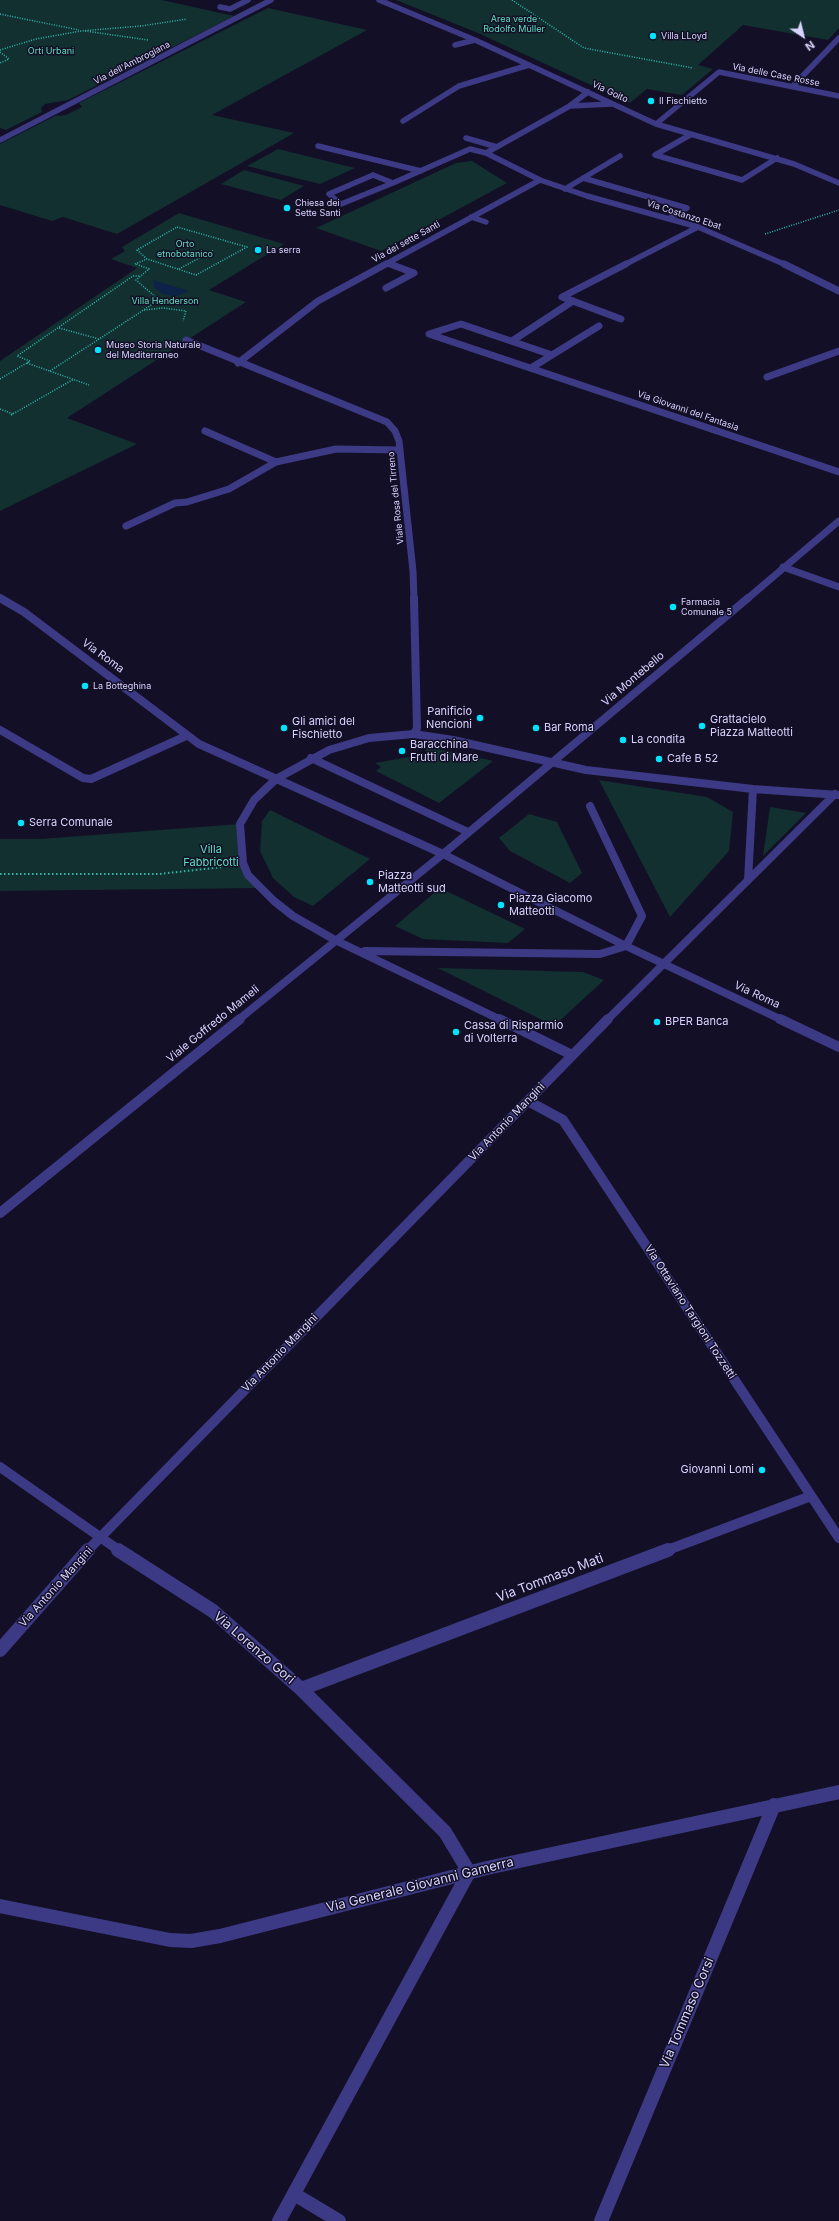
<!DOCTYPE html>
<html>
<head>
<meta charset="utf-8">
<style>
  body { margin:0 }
  #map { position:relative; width:839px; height:2221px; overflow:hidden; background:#130f26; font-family:Inter,sans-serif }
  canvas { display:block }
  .north { position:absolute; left:783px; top:16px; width:40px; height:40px; -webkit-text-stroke:3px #130f26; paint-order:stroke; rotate:145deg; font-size:11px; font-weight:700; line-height:16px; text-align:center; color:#d9d4ff }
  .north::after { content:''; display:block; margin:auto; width:14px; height:18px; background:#d9d4ff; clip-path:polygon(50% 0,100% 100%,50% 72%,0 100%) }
</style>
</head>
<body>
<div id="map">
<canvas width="839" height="2221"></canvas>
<div class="north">N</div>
</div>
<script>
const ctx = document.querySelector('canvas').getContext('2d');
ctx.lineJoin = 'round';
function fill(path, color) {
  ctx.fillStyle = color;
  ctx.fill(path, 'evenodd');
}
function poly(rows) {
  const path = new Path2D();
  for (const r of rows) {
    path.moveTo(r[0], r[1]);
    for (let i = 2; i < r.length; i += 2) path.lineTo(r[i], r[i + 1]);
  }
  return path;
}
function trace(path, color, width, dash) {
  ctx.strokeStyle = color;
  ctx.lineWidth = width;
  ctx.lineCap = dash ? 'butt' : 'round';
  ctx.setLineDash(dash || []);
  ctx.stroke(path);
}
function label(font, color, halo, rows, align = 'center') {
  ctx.font = font + ' Inter,sans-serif';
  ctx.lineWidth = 3;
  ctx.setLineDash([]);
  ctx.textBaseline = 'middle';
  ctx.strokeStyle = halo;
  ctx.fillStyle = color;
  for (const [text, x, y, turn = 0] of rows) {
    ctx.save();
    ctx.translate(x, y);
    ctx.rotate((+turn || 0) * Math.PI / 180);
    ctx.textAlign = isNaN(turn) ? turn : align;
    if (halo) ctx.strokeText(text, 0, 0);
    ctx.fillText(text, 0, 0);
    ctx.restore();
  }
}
fill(poly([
  [0,0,162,0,234,16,68,100,45,104,41,108,42,112,6,130,0,128],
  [396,0,839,0,839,28,828,40,743,25,698,65,713,69,682,95,647,89,630,103,478,33],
  [268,8,367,30,212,115,294,133,117,234,63,217,52,221,0,205,0,144,55,116,66,115,82,107,79,103],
  [278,149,355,168,320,184,247,166],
  [472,161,507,183,381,251,316,228,456,163],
  [244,170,304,186,281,200,221,184],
  [179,213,284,244,209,290,246,302,67,418,137,444,0,511,0,361,137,268,111,259,125,251,122,247],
  [426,747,464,754,493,761,439,803,376,771,381,767,375,763,426,754],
  [599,780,707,797,733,812,729,851,670,917],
  [770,807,806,813,763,856],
  [270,810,370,859,313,906,294,897,273,878,260,851,262,821],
  [529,814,557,822,582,873,570,883,510,851,499,838],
  [240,824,243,863,259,888,0,891,0,839,41,839],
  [440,888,525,929,508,943,423,939,395,926],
  [438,968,583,972,604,980,554,1026]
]), '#12302f');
fill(poly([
  [153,280,189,291,176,296,163,294,155,288]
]), '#0c2248');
trace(poly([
  [512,0,584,48,693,68],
  [0,14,79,30],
  [85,31,148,40],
  [0,50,36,39,81,31,141,26,187,19],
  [0,52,9,59,0,63],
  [177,227,247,247,196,275,147,259,137,250,177,227],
  [765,234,839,210],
  [135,264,147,259],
  [179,269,214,250],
  [144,310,163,308,186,311,183,321],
  [59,328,99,339],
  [27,363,89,385],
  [50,371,159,300,136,280,149,269,136,264],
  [0,379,30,361,17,356,133,276,140,276],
  [0,409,13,414],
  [11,415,74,379]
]), '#2fb8b0', 1.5, [1, 1.5]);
trace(poly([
  [0,874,159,874,223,867]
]), '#2fb8b0', 2, [1.5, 2.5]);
trace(poly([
  [379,0,475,40,656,124,794,164,839,183],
  [220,7,230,9,248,0],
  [455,45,475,40],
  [793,86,839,38],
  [570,106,612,104],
  [403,121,459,86,529,65],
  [656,124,719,72,839,96],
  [690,135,655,155,742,180,777,158],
  [466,138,497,147],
  [0,140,271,0],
  [318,146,421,171],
  [486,153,540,180,587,196,698,227,786,265],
  [373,175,393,183,341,204,329,194,373,175],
  [583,178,687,208,670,218],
  [393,183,470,149,486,153,568,107,588,92],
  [565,189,620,156],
  [471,217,486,222],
  [387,263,392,265],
  [384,265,540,180],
  [624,265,698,227]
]), '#3d3a85', 5.5);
trace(poly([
  [784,264,839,291],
  [386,288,414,273,390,264],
  [621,319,562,297,626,264],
  [186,340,387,422,395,431,399,441,413,571,414,599],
  [512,341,573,301],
  [552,355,599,326],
  [238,363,318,301,386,264],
  [531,368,552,355,461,324,429,334,839,472],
  [767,377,839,351],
  [205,431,276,462],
  [126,526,175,503,187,502,229,489,276,462,336,449,400,450],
  [783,567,839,587],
  [747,599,839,521]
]), '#3d3a85', 7);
trace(poly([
  [0,598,24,612,199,744,443,854,626,946,782,1020],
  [414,598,417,728,414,734],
  [0,730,83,778,91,779,186,736],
  [311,758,468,832],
  [748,880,753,789],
  [365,951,600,954,626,946,642,916,590,806],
  [238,1020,443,854,748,598],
  [501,1020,335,940,293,916,274,901,248,875,243,863,240,824,254,800,276,779,329,750,369,738,414,734,453,740,586,770,753,789,839,795],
  [607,1020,835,794]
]), '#3d3a85', 8);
trace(poly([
  [499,1019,572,1055],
  [780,1019,839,1047],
  [528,1101,563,1120,839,1538],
  [0,1213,240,1019],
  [0,1467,120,1551],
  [87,1551,608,1019],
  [665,1551,811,1496]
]), '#3d3a85', 10);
trace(poly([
  [118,1550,213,1611,301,1689,445,1832,469,1872],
  [0,1650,88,1550],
  [301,1689,668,1550],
  [0,1906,170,1940,191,1941,220,1936,487,1868,839,1792],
  [294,2194,339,2221],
  [279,2221,469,1872],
  [601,2221,774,1805]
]), '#3d3a85', 14);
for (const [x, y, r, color] of [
  [653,36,4,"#00e5ff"],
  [651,101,4,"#00e5ff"],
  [287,208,4,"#00e5ff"],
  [258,250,4,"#00e5ff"],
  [98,350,4,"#00e5ff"],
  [673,607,4,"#00e5ff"],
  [85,686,4,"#00e5ff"],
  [480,718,4,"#00e5ff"],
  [702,726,4,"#00e5ff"],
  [284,728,4,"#00e5ff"],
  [536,728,4,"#00e5ff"],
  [623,740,4,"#00e5ff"],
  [402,751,4,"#00e5ff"],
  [659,759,4,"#00e5ff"],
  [21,823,4,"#00e5ff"],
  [370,882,4,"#00e5ff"],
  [501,905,4,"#00e5ff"],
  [657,1022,4,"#00e5ff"],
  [456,1032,4,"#00e5ff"],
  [762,1470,4,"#00e5ff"]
]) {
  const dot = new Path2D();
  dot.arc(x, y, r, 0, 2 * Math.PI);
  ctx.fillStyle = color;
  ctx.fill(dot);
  trace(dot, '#130f26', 1.5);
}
label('9px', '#5fe0c0', '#130f26', [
  ["Area verde",514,19],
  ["Rodolfo Müller",514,29],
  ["Orti Urbani",51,51],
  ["Orto",185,244],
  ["etnobotanico",185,254],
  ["Villa Henderson",165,301]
]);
label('9px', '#d9d4ff', '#130f26', [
  ["Villa LLoyd",661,36],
  ["Il Fischietto",659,101],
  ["Chiesa dei",295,203],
  ["Sette Santi",295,213],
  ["La serra",266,250],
  ["Museo Storia Naturale",106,345],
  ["del Mediterraneo",106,355],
  ["Farmacia",681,602],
  ["Comunale 5",681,612],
  ["La Botteghina",93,686]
], 'left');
label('9px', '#d9d4ff', '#130f26', [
  ["Via dell'Ambrogiana",132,63,-27],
  ["Via delle Case Rosse",776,75,11],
  ["Via Goito",610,92,25],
  ["Via Costanzo Ebat",684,215,18],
  ["Via dei sette Santi",406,242,-29],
  ["Via Giovanni del Fantasia",688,411,19],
  ["Viale Rosa del Tirreno",396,498,-96]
]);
label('11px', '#d9d4ff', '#130f26', [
  ["Via Roma",103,656,36],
  ["Via Montebello",633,679,-40],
  ["Via Roma",757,995,25],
  ["Viale Goffredo Mameli",213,1024,-39],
  ["Via Antonio Mangini",507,1122,-46],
  ["Via Ottaviano Targioni Tozzetti",690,1312,57],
  ["Via Antonio Mangini",280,1353,-46],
  ["Via Antonio Mangini",56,1587,-48]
]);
label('11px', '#d9d4ff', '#130f26', [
  ["Panificio",472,712,"right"],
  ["Nencioni",472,725,"right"],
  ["Grattacielo",710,720],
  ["Piazza Matteotti",710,733],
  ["Gli amici del",292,722],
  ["Fischietto",292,735],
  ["Bar Roma",544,728],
  ["La condita",631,740],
  ["Baracchina",410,745],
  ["Frutti di Mare",410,758],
  ["Cafe B 52",667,759],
  ["Serra Comunale",29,823],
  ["Piazza",378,876],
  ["Matteotti sud",378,889],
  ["Piazza Giacomo",509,899],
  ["Matteotti",509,912],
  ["BPER Banca",665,1022],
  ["Cassa di Risparmio",464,1026],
  ["di Volterra",464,1039],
  ["Giovanni Lomi",754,1470,"right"]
], 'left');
label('11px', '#5fe0c0', '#130f26', [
  ["Villa",211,850],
  ["Fabbricotti",211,863]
]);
label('13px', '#d9d4ff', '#130f26', [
  ["Via Tommaso Mati",550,1578,-21],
  ["Via Lorenzo Gori",254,1648,41],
  ["Via Generale Giovanni Gamerra",420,1885,-14],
  ["Via Tommaso Corsi",687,2013,-67]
]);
</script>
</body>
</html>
